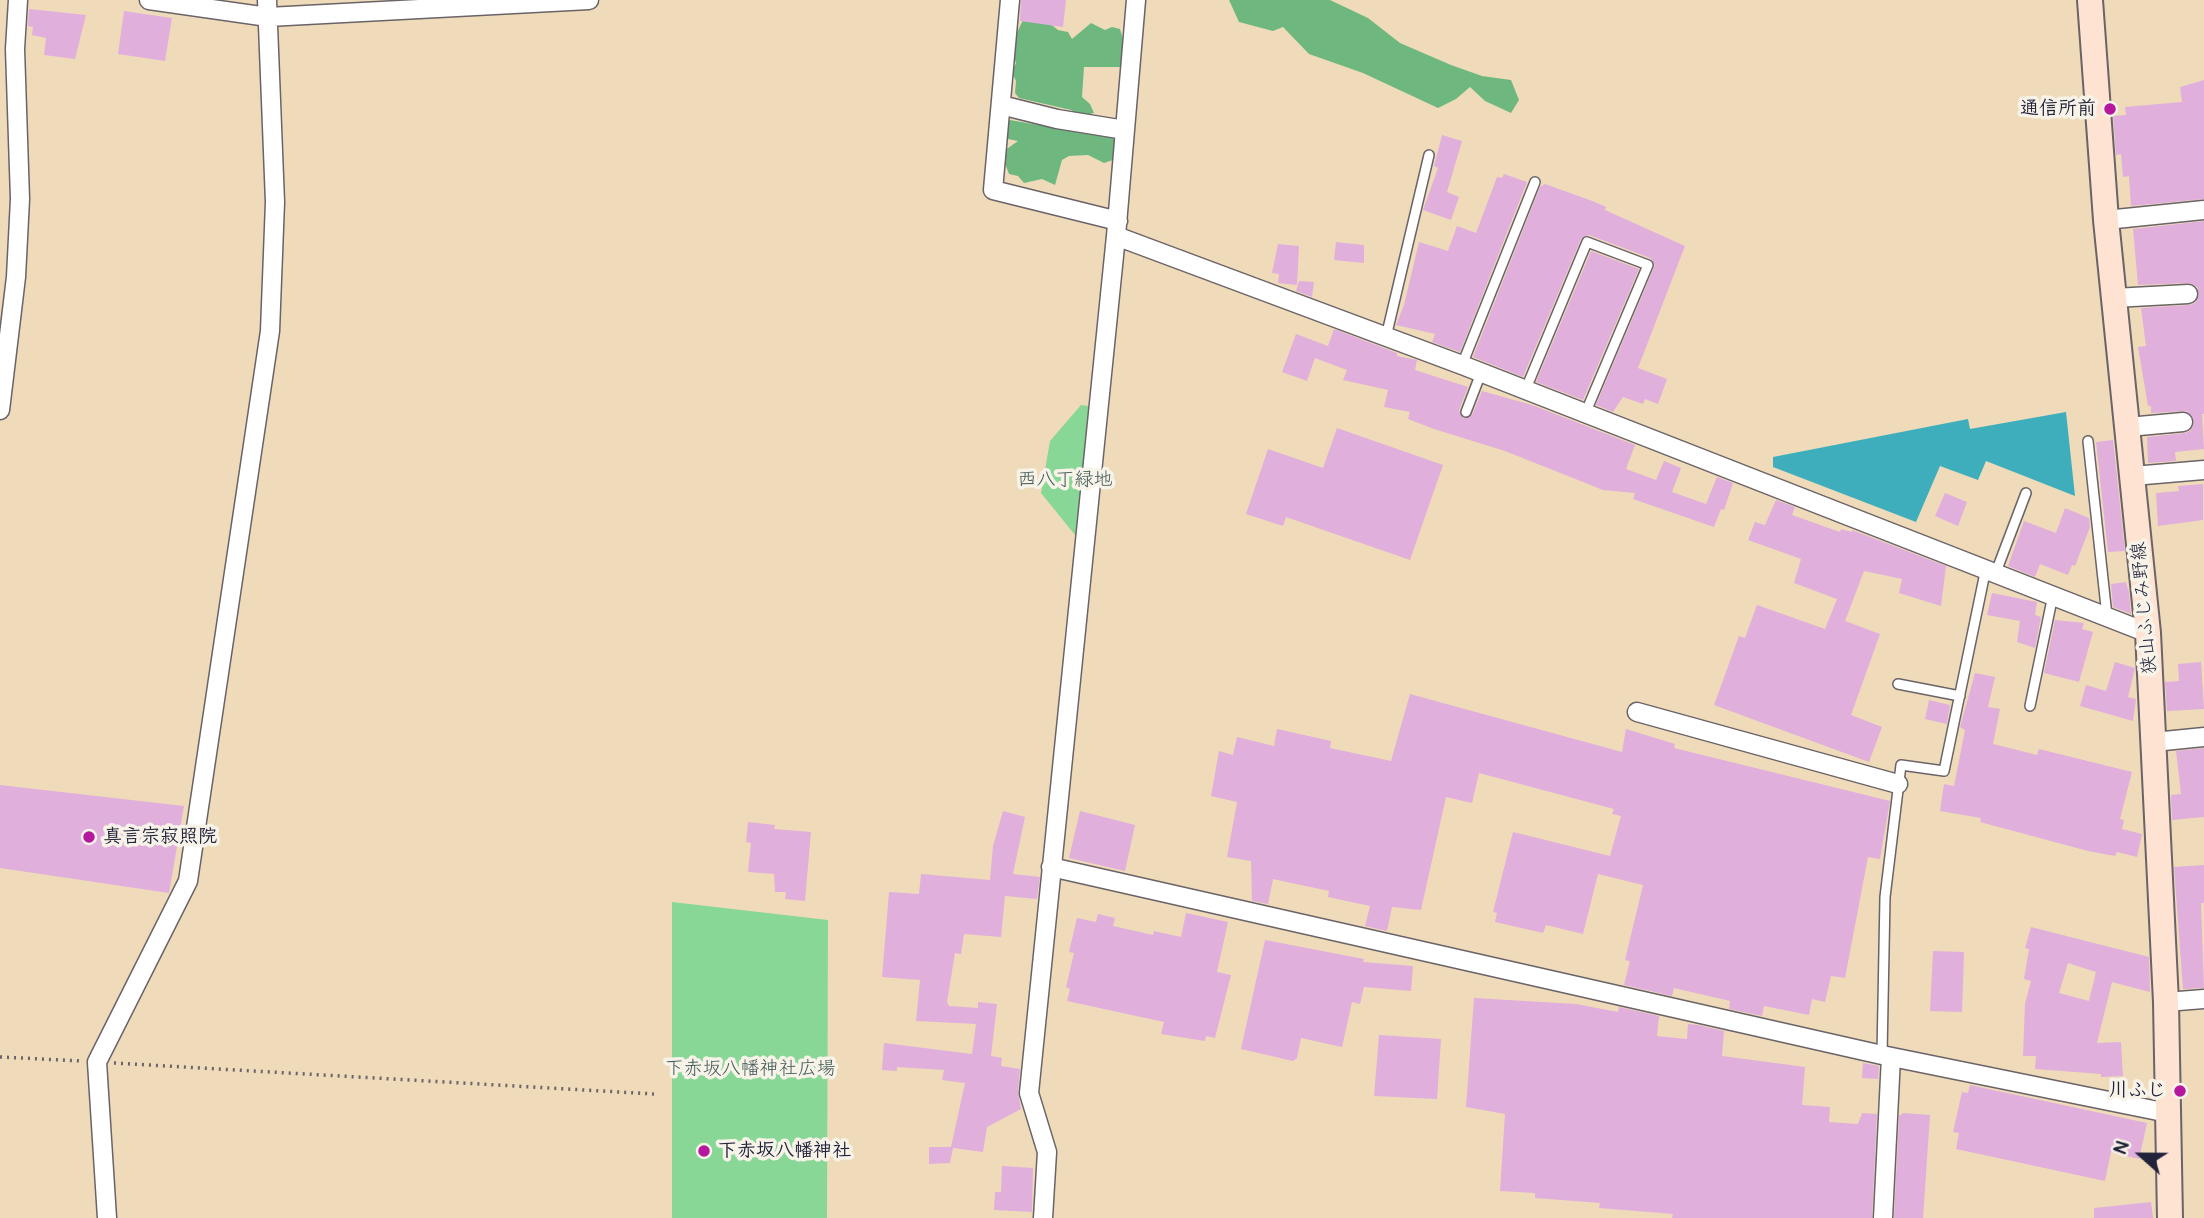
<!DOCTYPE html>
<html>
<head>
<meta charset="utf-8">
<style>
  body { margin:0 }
  #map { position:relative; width:2204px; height:1218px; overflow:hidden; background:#efdbba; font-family:Pangolin,sans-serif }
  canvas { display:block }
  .north { position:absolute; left:2106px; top:1120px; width:70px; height:70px; -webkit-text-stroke:5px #f7f3e8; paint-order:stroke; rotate:291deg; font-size:19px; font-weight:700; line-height:28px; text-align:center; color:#22223b }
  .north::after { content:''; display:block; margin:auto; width:24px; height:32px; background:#22223b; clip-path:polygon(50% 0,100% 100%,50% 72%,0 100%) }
</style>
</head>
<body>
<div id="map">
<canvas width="2204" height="1218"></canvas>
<div class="north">N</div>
</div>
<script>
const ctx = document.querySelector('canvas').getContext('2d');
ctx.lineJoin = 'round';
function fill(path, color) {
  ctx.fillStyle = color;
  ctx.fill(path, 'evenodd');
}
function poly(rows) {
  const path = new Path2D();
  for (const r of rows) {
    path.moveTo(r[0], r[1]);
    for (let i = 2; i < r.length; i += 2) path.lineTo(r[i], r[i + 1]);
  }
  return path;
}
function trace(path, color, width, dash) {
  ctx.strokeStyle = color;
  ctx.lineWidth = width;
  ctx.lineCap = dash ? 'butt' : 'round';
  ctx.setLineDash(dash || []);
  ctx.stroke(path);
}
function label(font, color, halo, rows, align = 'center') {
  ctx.font = font + ' Pangolin,"Klee One",sans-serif';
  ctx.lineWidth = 7;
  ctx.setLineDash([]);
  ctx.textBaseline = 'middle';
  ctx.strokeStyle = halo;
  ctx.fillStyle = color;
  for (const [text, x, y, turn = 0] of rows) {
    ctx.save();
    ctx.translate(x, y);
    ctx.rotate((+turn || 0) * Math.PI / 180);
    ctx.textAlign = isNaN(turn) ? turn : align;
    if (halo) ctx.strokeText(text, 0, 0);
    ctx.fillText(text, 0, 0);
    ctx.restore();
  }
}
fill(poly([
  [1081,405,1096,407,1080,537,1075,535,1041,493,1050,441],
  [672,902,828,920,827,1218,672,1218]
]), '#89d796');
fill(poly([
  [1229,0,1330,0,1368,18,1400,43,1451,65,1482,76,1511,80,1519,100,1511,113,1485,101,1470,87,1456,99,1438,108,1363,73,1309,54,1283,27,1273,31,1239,22],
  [1024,18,1048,22,1058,30,1068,32,1072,39,1091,23,1105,30,1112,27,1120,29,1125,46,1120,67,1084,67,1082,97,1090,104,1094,113,1082,116,1071,110,1019,98,1015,93,1016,81,1012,72,1016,63,1010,47],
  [1010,120,1113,138,1118,144,1116,159,1104,163,1088,155,1069,156,1062,160,1055,185,1042,179,1024,183,1018,176,1009,174,1001,153,1018,141,1003,138,1002,126]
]), '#6eb87f');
fill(poly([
  [2066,412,2075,496,1986,461,1978,480,1940,466,1916,522,1773,467,1773,457,1968,419,1970,429]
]), '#3faebc');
fill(poly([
  [1021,0,1066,0,1063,27,1020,21],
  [29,9,86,15,75,59,44,55,46,38,32,35,33,27,28,26],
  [124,11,172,18,165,61,118,54],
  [2204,80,2204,199,2131,206,2129,176,2123,177,2121,154,2116,155,2113,116,2126,115,2125,107,2182,102,2180,87],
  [1442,135,1462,141,1447,192,1459,197,1451,220,1423,210,1438,168,1434,166],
  [1504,174,1527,182,1460,352,1432,342,1435,334,1396,325,1404,305,1419,242,1448,251,1457,226,1476,233,1497,177,1502,178],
  [1545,184,1595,202,1606,207,1605,210,1685,246,1638,368,1667,379,1658,404,1645,399,1643,404,1623,397,1613,412,1596,405,1655,265,1650,258,1589,235,1581,239,1523,377,1473,357,1540,187],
  [2204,221,2204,414,2202,414,2204,449,2175,452,2176,461,2148,463,2147,437,2185,433,2190,431,2194,422,2187,411,2151,413,2151,406,2148,406,2138,347,2146,346,2141,308,2189,305,2195,303,2199,294,2197,287,2188,283,2138,285,2133,229],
  [1336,242,1364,245,1364,263,1334,260],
  [1278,244,1299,246,1297,285,1278,283,1279,274,1272,273],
  [1591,251,1639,269,1583,400,1536,382],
  [1299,281,1314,282,1312,297,1296,291],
  [1334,329,1397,353,1397,356,1417,360,1415,370,1468,387,1459,410,1463,418,1472,415,1482,391,1532,405,1635,445,1626,469,1656,480,1664,461,1681,468,1672,492,1706,504,1717,477,1733,483,1724,510,1721,509,1714,527,1633,499,1635,493,1603,490,1505,451,1434,429,1408,419,1410,412,1384,407,1388,390,1343,380,1347,370,1315,358,1307,381,1282,372,1296,334,1328,346],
  [1337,428,1443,465,1410,560,1286,517,1283,526,1246,514,1268,449,1323,468],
  [2113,440,2125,551,2108,552,2096,442],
  [2203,484,2203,520,2158,526,2156,493,2179,491,2178,486],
  [1945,493,1967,502,1958,526,1935,516],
  [1776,500,1795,507,1792,515,1840,532,1841,529,1852,532,1852,530,1946,566,1941,606,1899,593,1902,579,1864,571,1845,621,1880,634,1851,715,1882,727,1869,762,1714,705,1739,636,1745,638,1757,605,1825,629,1837,599,1794,583,1801,559,1748,540,1755,522,1765,525],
  [2065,508,2089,518,2090,527,2075,566,2072,565,2068,575,2040,564,2035,577,2008,566,2024,521,2056,533],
  [2126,582,2129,593,2131,614,2113,607,2111,584],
  [1992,593,2037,602,2035,615,2041,617,2035,648,2017,642,2020,621,1987,615],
  [2055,620,2084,623,2082,629,2093,632,2079,682,2044,673],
  [2115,662,2135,668,2128,697,2136,699,2133,721,2080,706,2086,685,2106,691],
  [2201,662,2204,709,2167,711,2165,682,2179,681,2178,664],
  [1975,673,1995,677,1988,707,2000,709,1993,744,2037,755,2039,749,2132,772,2120,819,2124,820,2122,829,2142,834,2137,857,2117,852,2115,856,2088,851,1980,822,1981,818,1940,811,1944,784,1954,786,1965,730,1960,727],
  [1410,694,1622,752,1626,729,1675,744,1674,748,1890,801,1880,859,1868,857,1845,978,1831,976,1825,1002,1812,999,1809,1015,1764,1006,1762,1016,1729,1009,1730,1001,1674,988,1672,996,1624,985,1630,961,1625,960,1643,885,1598,874,1583,934,1546,925,1543,933,1495,922,1497,913,1493,912,1513,832,1610,856,1621,816,1612,814,1614,809,1479,773,1472,803,1446,797,1421,910,1392,907,1387,931,1365,926,1370,906,1328,897,1329,891,1273,879,1268,904,1252,901,1251,861,1227,857,1237,802,1211,796,1219,751,1233,755,1237,737,1274,746,1277,729,1331,741,1330,748,1391,761],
  [1929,700,1950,705,1947,724,1925,719],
  [2204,748,2204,817,2172,820,2171,795,2181,794,2176,751],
  [0,785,184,806,169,893,0,868],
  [1003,811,1025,817,1013,874,1040,877,1037,899,1005,896,1001,937,964,934,961,954,955,953,947,1002,949,1006,978,1008,978,1002,997,1004,991,1056,1002,1058,1001,1066,1020,1069,1018,1092,1021,1109,987,1127,983,1152,953,1148,950,1163,929,1164,929,1147,951,1147,965,1083,942,1080,944,1070,897,1067,897,1071,882,1070,884,1043,972,1054,976,1024,916,1021,920,980,882,977,889,892,919,894,921,874,990,880,993,846],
  [1080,811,1135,825,1125,871,1069,858],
  [748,822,775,825,774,829,811,832,805,901,785,899,786,892,775,892,774,874,748,872,751,843,746,842],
  [2204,865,2204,903,2201,903,2204,988,2183,989,2174,867],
  [1186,913,1228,922,1217,972,1231,975,1215,1038,1206,1036,1205,1041,1161,1034,1164,1022,1067,1001,1070,989,1066,987,1074,953,1069,952,1077,918,1096,922,1098,914,1115,918,1113,926,1153,935,1154,931,1181,937],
  [2031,927,2149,957,2150,992,2112,982,2097,1043,2121,1042,2123,1076,2101,1077,2101,1074,2035,1069,2036,1056,2023,1056,2025,1004,2031,981,2024,979,2029,949,2025,948],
  [2068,963,2096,972,2089,1001,2059,993],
  [1265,940,1364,959,1363,962,1413,966,1411,991,1364,987,1360,1004,1352,1002,1342,1047,1301,1038,1297,1058,1293,1061,1241,1049],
  [1933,951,1964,952,1962,1012,1930,1011],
  [1474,998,1576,1004,1618,1012,1619,1007,1659,1016,1657,1036,1687,1039,1688,1024,1698,1025,1724,1031,1722,1056,1805,1067,1802,1105,1830,1107,1829,1122,1858,1124,1862,1113,1877,1114,1872,1218,1672,1218,1673,1214,1599,1208,1600,1203,1535,1198,1535,1193,1500,1191,1505,1114,1466,1107],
  [1379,1035,1441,1039,1437,1099,1374,1096],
  [1863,1063,1879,1066,1878,1079,1862,1078],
  [1970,1085,2147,1123,2139,1159,2111,1152,2105,1181,1956,1149,1959,1133,1953,1132,1962,1092,1968,1093],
  [1903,1113,1930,1115,1923,1218,1894,1218,1899,1116],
  [1002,1166,1033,1168,1032,1212,994,1210,995,1192,1001,1192],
  [2151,1202,2153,1218,2094,1218,2094,1208]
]), '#e0afdc');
const lane = poly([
  [1386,337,1429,155],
  [1462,365,1535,182],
  [1525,391,1587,242,1648,265,1585,414],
  [1466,412,1481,373],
  [2088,441,2107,616],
  [1996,572,2026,493],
  [1898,684,1960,696],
  [2030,706,2053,595],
  [1882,1055,1885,897,1901,765,1944,771,1986,568]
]);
const street = poly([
  [149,0,268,17,589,0],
  [1010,0,993,190,1118,221],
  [1001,105,1057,119,1125,130],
  [2106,220,2204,210],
  [1116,236,1462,365,2148,633],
  [2114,298,2188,294],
  [0,410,16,277,20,199,15,49,18,0],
  [2128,427,2183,422],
  [2133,476,2204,470],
  [1637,712,1898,784],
  [2154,742,2204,737],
  [1051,867,1882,1055,2168,1113],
  [2166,1002,2204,999],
  [107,1218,97,1062,188,881,270,331,275,202,267,0],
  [1043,1218,1047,1152,1029,1093,1116,236,1136,0],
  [1883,1218,1891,1057]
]);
const secondary = poly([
  [2090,0,2106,220,2148,633,2166,1002,2170,1218]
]);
trace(lane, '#6a6367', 12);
trace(street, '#6a6367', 21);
trace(secondary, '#6a6367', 28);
trace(poly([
  [0,1057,82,1061],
  [114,1063,654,1094]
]), '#6a6367', 3.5, [2, 5]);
trace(lane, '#fff', 9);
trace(street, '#fff', 18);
trace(secondary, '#fee3d2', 24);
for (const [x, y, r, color] of [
  [2110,109,7,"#b5179e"],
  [89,837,7,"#b5179e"],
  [2180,1091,7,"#b5179e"],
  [704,1151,7,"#b5179e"]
]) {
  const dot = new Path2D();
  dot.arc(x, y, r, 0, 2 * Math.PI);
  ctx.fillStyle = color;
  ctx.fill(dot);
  trace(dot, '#f7f3e8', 2.5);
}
label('bold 19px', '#22223b', '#f7f3e8', [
  ["通信所前",2096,109],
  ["真言宗寂照院",103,837,"left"],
  ["川ふじ",2166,1091],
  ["下赤坂八幡神社",718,1151,"left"]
], 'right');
label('19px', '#415856', '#f7f3e8', [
  ["西八丁緑地",1065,480],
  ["下赤坂八幡神社広場",750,1069]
]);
label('19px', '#22223b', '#f7f3e8', [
  ["狭山ふじみ野線",2145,608,-95]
]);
</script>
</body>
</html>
